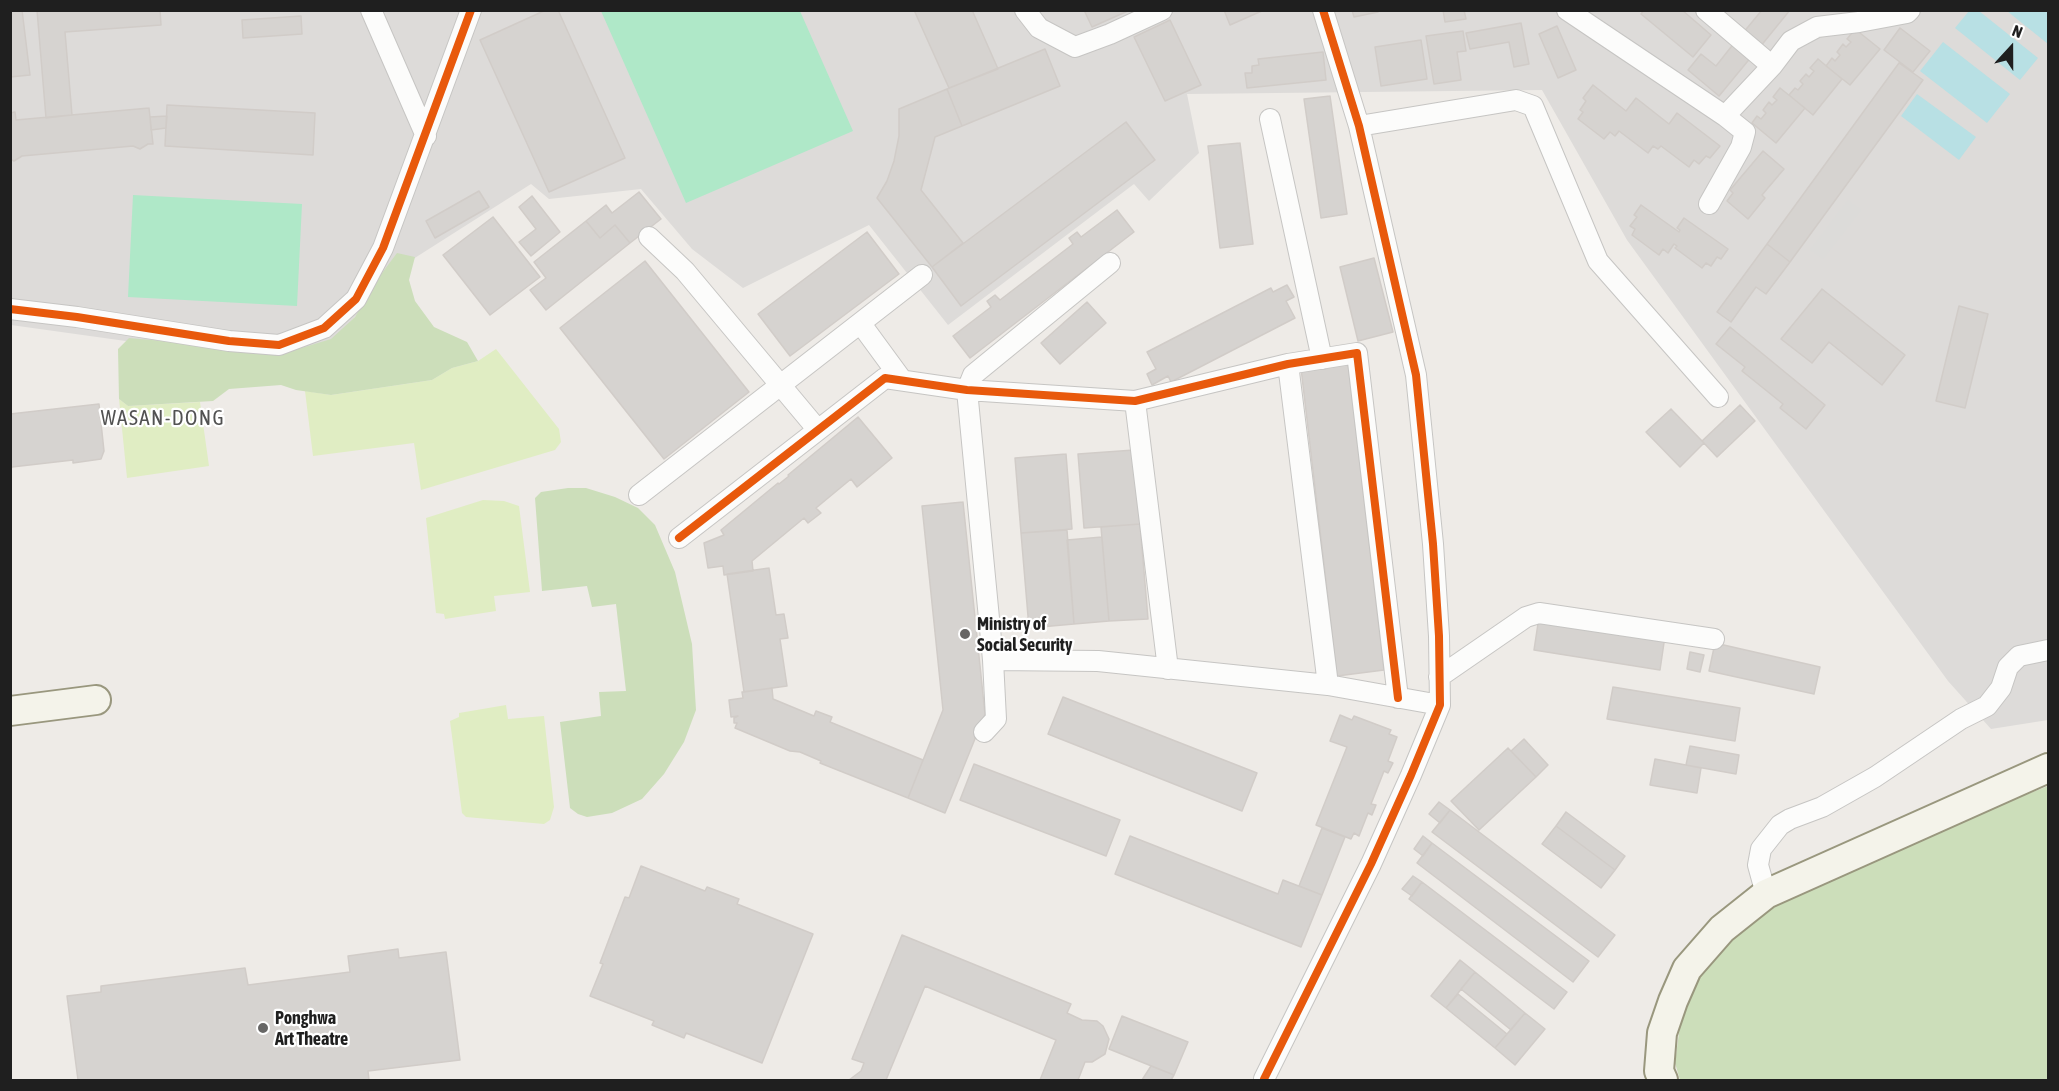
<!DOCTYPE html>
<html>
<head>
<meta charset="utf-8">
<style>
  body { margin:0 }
  #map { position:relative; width:2059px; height:1091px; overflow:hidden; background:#eeebe7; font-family:"Asap Condensed",sans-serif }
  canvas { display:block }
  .frame { position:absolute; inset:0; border:12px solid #1f1f1f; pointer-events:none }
  .north { position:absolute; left:1981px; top:18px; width:60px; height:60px; -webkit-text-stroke:4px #fff; paint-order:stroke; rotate:21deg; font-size:16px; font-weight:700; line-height:24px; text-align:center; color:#1f1f1f }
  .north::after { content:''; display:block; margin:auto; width:21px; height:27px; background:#1f1f1f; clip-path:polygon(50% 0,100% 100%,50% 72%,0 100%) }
</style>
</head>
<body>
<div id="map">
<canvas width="2059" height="1091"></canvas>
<div class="frame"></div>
<div class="north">N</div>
</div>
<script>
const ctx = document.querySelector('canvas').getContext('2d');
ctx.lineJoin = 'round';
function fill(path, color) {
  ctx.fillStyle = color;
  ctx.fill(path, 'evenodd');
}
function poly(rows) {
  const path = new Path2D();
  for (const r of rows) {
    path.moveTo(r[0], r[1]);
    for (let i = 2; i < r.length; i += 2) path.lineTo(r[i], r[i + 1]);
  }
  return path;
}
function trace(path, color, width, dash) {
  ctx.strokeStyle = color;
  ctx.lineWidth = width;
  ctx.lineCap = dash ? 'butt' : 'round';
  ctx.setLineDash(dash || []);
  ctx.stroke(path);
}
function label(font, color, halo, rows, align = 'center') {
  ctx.font = font + ' "Asap Condensed",sans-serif';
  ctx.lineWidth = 4.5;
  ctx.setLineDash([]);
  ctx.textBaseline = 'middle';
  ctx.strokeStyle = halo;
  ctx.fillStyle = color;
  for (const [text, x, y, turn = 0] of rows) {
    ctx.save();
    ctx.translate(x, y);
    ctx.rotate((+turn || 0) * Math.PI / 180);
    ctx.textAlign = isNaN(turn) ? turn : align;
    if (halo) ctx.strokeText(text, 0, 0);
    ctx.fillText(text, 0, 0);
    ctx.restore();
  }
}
fill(poly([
  [11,11,2048,11,2048,720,1991,729,1948,681,1627,240,1542,90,1187,94,1199,153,1149,201,1134,184,948,325,869,225,743,288,692,249,641,189,549,199,531,184,399,268,336,338,294,360,183,349,11,325]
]), '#dddbd9');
fill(poly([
  [496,349,559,429,561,442,555,450,421,490,414,443,313,456,305,391,331,395,432,380,452,368,478,361],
  [119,399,128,406,200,402,209,466,127,478],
  [483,500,504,501,519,506,530,592,494,596,496,611,445,619,444,614,436,613,426,518],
  [506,705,508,719,544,716,554,807,550,820,544,824,466,817,462,813,450,721,459,717,459,713]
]), '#e0edc3');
fill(poly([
  [397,253,415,257,409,280,415,301,434,327,467,342,478,361,452,368,432,380,331,395,296,390,281,385,229,389,213,401,128,406,119,399,118,349,129,338,288,352,331,339,355,317,376,281],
  [568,488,586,488,615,497,638,508,655,525,675,572,692,644,696,710,684,742,664,774,642,799,612,813,587,817,578,814,570,808,560,722,601,716,599,692,626,691,616,604,592,607,587,586,542,591,535,498,541,492],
  [2048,786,2048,1080,1680,1080,1675,1063,1682,1010,1691,985,1730,935,1783,899,1875,854]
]), '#ccdeba');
fill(poly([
  [601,11,800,11,853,131,686,203],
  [133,195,302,204,297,306,128,297]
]), '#afe8c8');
fill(poly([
  [1848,200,1861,210,1823,259,1810,250]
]), '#dcdbd9');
fill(poly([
  [1969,11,1979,11,2038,58,2020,80,1955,28],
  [2007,11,2048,11,2048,44],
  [1943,42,2010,94,1987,123,1920,71],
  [1917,94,1976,137,1959,160,1901,116]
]), '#b8e0e4');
const building = poly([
  [10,10,22,10,30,75,10,77,10,10],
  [37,10,160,10,161,25,65,32,72,115,46,118,37,10],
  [546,10,558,10,625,158,549,192,480,40,546,10],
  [914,10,972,10,998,69,949,88,914,10],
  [1084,10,1130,10,1092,27,1084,10],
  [1224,10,1264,10,1230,25,1224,10],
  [1352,10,1378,10,1378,12,1354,17,1352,10],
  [1443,10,1464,10,1466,19,1445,22,1443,10],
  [1644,10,1682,10,1711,35,1693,57,1641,14,1644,10],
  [1762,10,1790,10,1760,47,1743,33,1762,10],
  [301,16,302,34,243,38,242,20,301,16],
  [1170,20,1201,85,1165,101,1134,37,1170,20],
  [1521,23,1529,64,1514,67,1509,42,1470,49,1466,33,1521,23],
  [1557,26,1576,70,1558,78,1539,34,1557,26],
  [1900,28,1930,51,1913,72,1884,50,1900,28],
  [1855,29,1880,49,1850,85,1826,66,1832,58,1835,61,1840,55,1837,52,1843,44,1846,47,1851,42,1847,39,1855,29],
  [1463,31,1466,51,1457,52,1461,80,1434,84,1426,36,1463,31],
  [1421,40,1427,79,1381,86,1375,47,1421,40],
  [1735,42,1752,56,1719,96,1688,70,1701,54,1716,66,1735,42],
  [1045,49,1060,86,962,126,947,89,1045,49],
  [1323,52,1326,80,1247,88,1245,73,1252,73,1252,66,1259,65,1258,59,1323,52],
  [1818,59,1842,79,1813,115,1789,95,1795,88,1798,90,1803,84,1800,81,1806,74,1809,77,1814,71,1810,68,1818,59],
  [1899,63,1923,80,1790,262,1767,244,1899,63],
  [1593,85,1626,111,1636,98,1669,124,1677,113,1720,146,1710,158,1706,156,1699,164,1694,160,1689,167,1661,146,1658,149,1653,146,1648,153,1619,131,1615,136,1610,132,1604,139,1578,119,1583,112,1580,110,1586,101,1583,98,1593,85],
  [1780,88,1805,108,1776,143,1752,123,1757,116,1761,119,1766,113,1763,110,1769,102,1772,105,1777,100,1773,97,1780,88],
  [947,89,962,126,935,137,921,190,963,243,932,267,877,198,887,181,894,161,899,136,899,109,947,89],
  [1330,96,1347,214,1321,218,1304,99,1330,96],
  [167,105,315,113,313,155,165,146,167,105],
  [149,108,153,144,148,144,140,149,133,146,22,156,14,161,10,159,10,113,15,112,16,120,149,108],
  [167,116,166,128,151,130,150,117,167,116],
  [1126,122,1155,160,961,306,932,267,1126,122],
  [1240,143,1253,244,1220,248,1208,146,1240,143],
  [1763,151,1784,169,1762,195,1765,198,1748,219,1727,201,1733,193,1730,190,1763,151],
  [479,191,489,207,435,238,426,221,479,191],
  [639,192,661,219,630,243,615,225,600,238,586,221,606,205,612,213,639,192],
  [532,196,560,232,531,256,519,242,536,229,519,207,532,196],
  [1641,205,1679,232,1680,230,1677,228,1684,218,1728,249,1721,259,1717,257,1711,266,1706,263,1702,268,1675,248,1677,246,1674,244,1668,253,1663,249,1659,255,1632,235,1635,229,1630,226,1637,217,1634,215,1641,205],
  [1117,210,1134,232,970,358,953,336,991,307,987,301,995,295,1000,300,1073,244,1069,238,1077,232,1081,237,1117,210],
  [493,217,540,277,490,315,443,255,493,217],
  [586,221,600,238,615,225,630,243,546,310,530,290,546,278,534,262,586,221],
  [867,232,899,274,790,356,758,314,867,232],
  [1767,244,1790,262,1766,294,1756,287,1731,322,1717,312,1767,244],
  [1374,258,1393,332,1358,341,1340,267,1374,258],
  [645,261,749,392,664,459,560,328,645,261],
  [1287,285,1294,297,1286,301,1295,318,1171,382,1168,376,1152,385,1147,374,1156,369,1147,352,1271,288,1273,292,1287,285],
  [1822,289,1905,355,1882,385,1829,342,1812,363,1781,339,1822,289],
  [1087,302,1106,323,1060,364,1041,343,1087,302],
  [1959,306,1988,314,1965,408,1936,401,1959,306],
  [1730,327,1825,405,1806,429,1780,408,1783,404,1742,371,1745,367,1716,344,1730,327],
  [1348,363,1384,670,1337,676,1301,368,1348,363],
  [99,404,104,451,101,459,73,463,73,460,12,467,10,470,10,414,99,404],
  [1740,405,1755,421,1717,457,1702,441,1740,405],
  [1671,409,1704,443,1680,467,1646,432,1671,409],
  [858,417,892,458,857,487,851,479,816,508,821,513,808,523,804,518,752,561,753,571,724,575,723,566,708,568,704,543,724,535,721,530,778,483,779,484,789,476,788,475,858,417],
  [1134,450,1140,524,1084,528,1078,454,1134,450],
  [1066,454,1072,529,1021,533,1015,458,1066,454],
  [963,502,985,714,945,813,908,798,943,710,922,506,963,502],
  [1140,524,1148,619,1109,621,1101,527,1140,524],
  [1067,530,1074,624,1029,628,1021,533,1067,530],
  [1102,537,1109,621,1074,624,1067,540,1102,537],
  [769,568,776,615,784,614,788,638,780,639,787,686,744,692,727,574,769,568],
  [1539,617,1665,636,1660,670,1534,650,1539,617],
  [1715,643,1820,667,1814,694,1709,671,1715,643],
  [1690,652,1704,655,1700,672,1687,669,1690,652],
  [1613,687,1740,708,1735,741,1607,719,1613,687],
  [772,688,773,699,814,716,816,711,832,717,830,722,923,760,908,798,820,763,821,761,800,752,790,751,735,728,737,723,734,723,734,718,738,716,731,717,729,700,743,698,742,692,772,688],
  [1063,697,1257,773,1242,811,1048,734,1063,697],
  [1340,715,1352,720,1354,716,1391,730,1389,734,1397,737,1388,761,1393,763,1388,773,1384,771,1371,804,1376,805,1372,815,1368,813,1359,836,1354,833,1351,839,1316,825,1347,747,1330,741,1340,715],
  [1524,739,1548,765,1536,777,1511,751,1524,739],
  [1690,746,1739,755,1736,774,1686,765,1690,746],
  [1508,748,1536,777,1479,830,1451,801,1508,748],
  [1655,759,1701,768,1697,793,1650,785,1655,759],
  [974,764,1120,820,1106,856,960,800,974,764],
  [1439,802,1450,810,1440,823,1429,814,1439,802],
  [1450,810,1615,935,1598,957,1432,832,1450,810],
  [1566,812,1625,856,1615,870,1556,826,1566,812],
  [1556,826,1615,870,1601,888,1542,844,1556,826],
  [1322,828,1345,837,1322,895,1299,886,1322,828],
  [1130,836,1278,894,1283,880,1322,895,1301,947,1115,874,1130,836],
  [1423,836,1432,843,1423,856,1414,849,1423,836],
  [1432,843,1589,961,1573,982,1417,863,1432,843],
  [641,866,705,891,707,887,739,899,737,904,813,934,762,1063,686,1033,684,1038,652,1025,654,1021,590,996,603,964,600,963,625,897,629,898,641,866],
  [1413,876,1422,882,1412,896,1402,889,1413,876],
  [1422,882,1567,992,1554,1009,1409,899,1422,882],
  [902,935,1071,1004,1067,1013,1082,1020,1097,1021,1103,1026,1109,1039,1105,1054,1092,1062,1085,1062,1078,1080,1040,1080,1056,1040,925,986,886,1080,849,1080,861,1071,864,1063,852,1059,902,935],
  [398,949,399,958,446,952,460,1060,368,1071,369,1080,78,1080,67,996,101,992,101,986,245,968,248,985,350,972,348,956,398,949],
  [1460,960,1475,972,1446,1008,1431,996,1460,960],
  [1475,972,1525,1013,1511,1030,1461,989,1475,972],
  [1458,994,1507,1034,1495,1048,1446,1008,1458,994],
  [1525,1013,1545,1029,1515,1065,1495,1048,1525,1013],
  [1122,1016,1188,1042,1174,1075,1109,1049,1122,1016],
  [1151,1066,1174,1075,1171,1080,1142,1080,1151,1066]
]);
fill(building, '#d6d3d0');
trace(building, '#d1ccc8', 1.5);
const street = poly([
  [371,10,426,136],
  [1025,10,1039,28,1075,47,1110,34,1162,10],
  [1567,10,1725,116,1745,132,1741,147,1709,204],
  [1706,10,1772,66],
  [1725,116,1772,66,1791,41,1817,27,1859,22,1907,13,1910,10],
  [1270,119,1322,359],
  [1359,126,1516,100,1533,106,1598,261,1718,397],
  [649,237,685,271,818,430],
  [10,309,77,317,229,341,279,345,324,328,356,299,383,248,471,10],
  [861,324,902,380],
  [1288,364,1328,685],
  [1135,401,1168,669],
  [639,495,922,275],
  [679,538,885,378,967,390,1135,401,1288,364,1357,353,1398,698],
  [993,660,1098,661,1328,685,1440,705],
  [1439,677,1526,617,1539,613,1714,639],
  [984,732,996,719,993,660,967,390,973,375,1110,263],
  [1766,894,1758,865,1761,849,1780,825,1790,819,1822,807,1875,777,1961,719,1987,706,2001,688,2008,667,2019,656,2048,650],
  [1264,1079,1371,864,1411,775,1440,705,1439,636,1433,544,1416,375,1359,126,1323,10]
]);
const secondary = poly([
  [10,711,96,700],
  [1663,1080,1659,1071,1662,1033,1673,1001,1687,969,1722,929,1766,894,2048,768]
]);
trace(street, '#c6c5c3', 22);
trace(secondary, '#99977e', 32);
trace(street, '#fcfcfb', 20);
trace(secondary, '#f4f3ea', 28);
trace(poly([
  [10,309,77,317,229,341,279,345,324,328,356,299,383,248,471,10],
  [679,538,885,378,967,390,1135,401,1288,364,1357,353,1398,698],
  [1264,1079,1371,864,1411,775,1440,705,1439,636,1433,544,1416,375,1359,126,1323,10]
]), '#e8590c', 8);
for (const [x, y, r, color] of [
  [965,634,6,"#676665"],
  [263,1028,6,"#676665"]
]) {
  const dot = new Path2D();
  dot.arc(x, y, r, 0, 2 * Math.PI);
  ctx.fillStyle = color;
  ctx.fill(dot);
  trace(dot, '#fff', 2);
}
label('bold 18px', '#1f1f1f', '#fff', [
  ["Ministry of",977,624],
  ["Social Security",977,645],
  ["Ponghwa",275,1018],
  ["Art Theatre",275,1039]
], 'left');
ctx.letterSpacing = '1.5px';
label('21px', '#525252', '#fff', [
  ["WASAN-DONG",163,418]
]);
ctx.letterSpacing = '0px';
</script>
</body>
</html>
